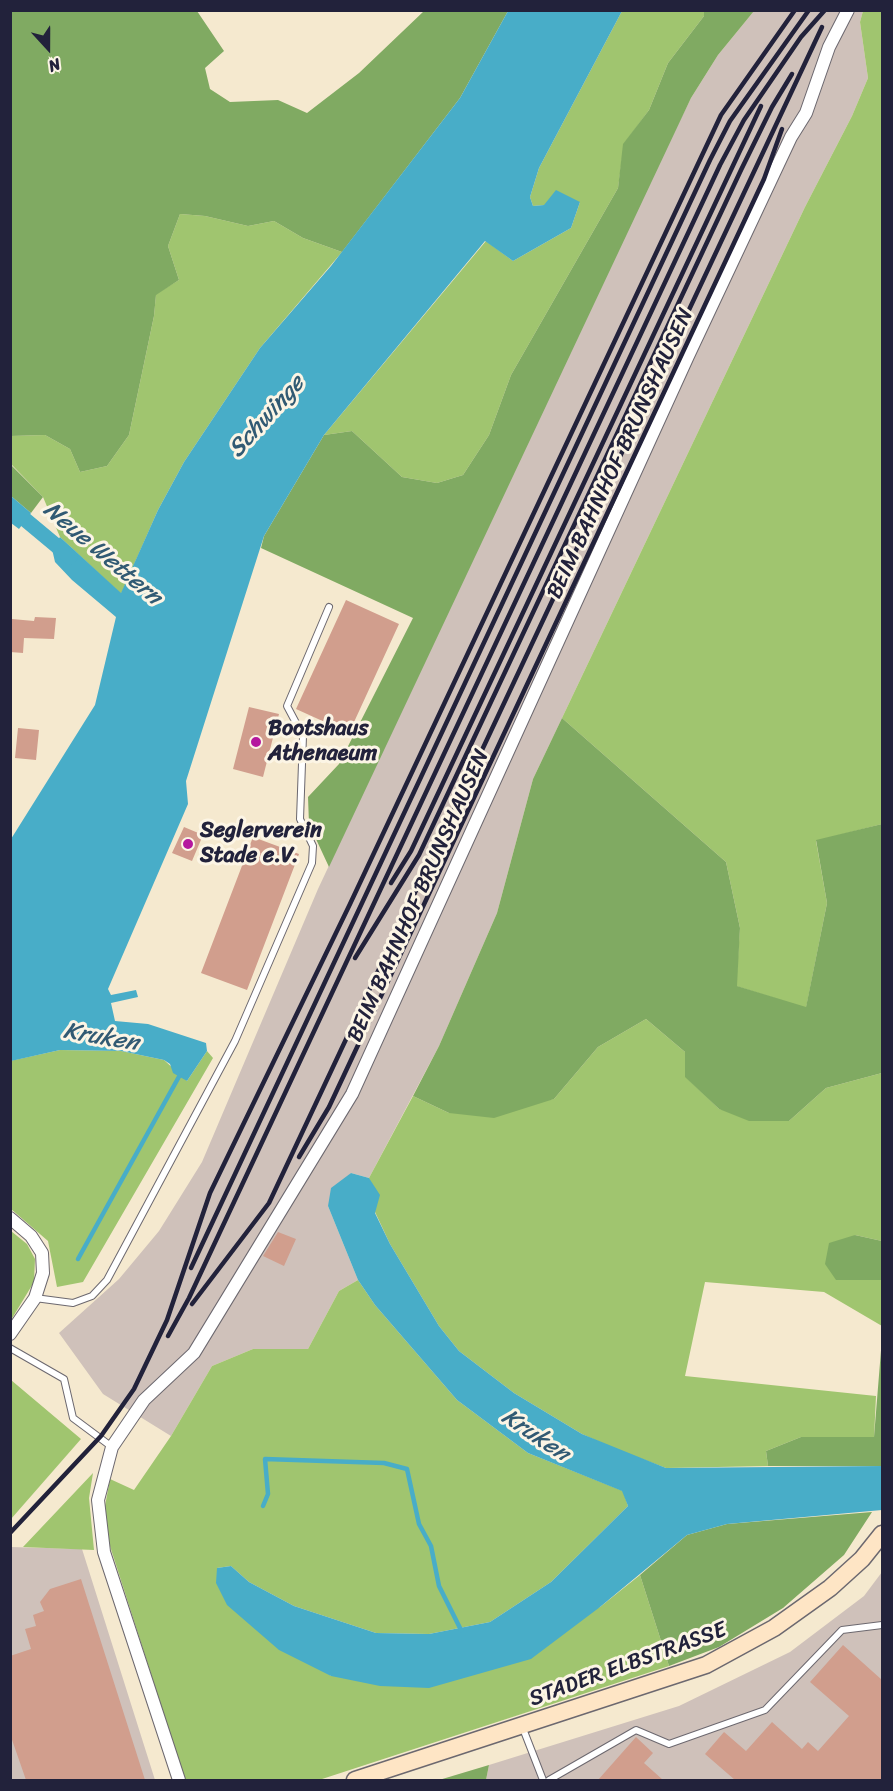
<!DOCTYPE html>
<html>
<head>
<meta charset="utf-8">
<style>
  body { margin:0 }
  #map { position:relative; width:893px; height:1791px; overflow:hidden; background:#f5e9cf; font-family:Sriracha,sans-serif }
  canvas { display:block }
  .frame { position:absolute; inset:0; border:12px solid #22223b; pointer-events:none }
  .north { position:absolute; left:18px; top:18px; width:60px; height:60px; -webkit-text-stroke:4px #fcf5e5; paint-order:stroke; rotate:159deg; font-size:16px; font-weight:700; line-height:24px; text-align:center; color:#22223b }
  .north::after { content:''; display:block; margin:auto; width:21px; height:27px; background:#22223b; clip-path:polygon(50% 0,100% 100%,50% 72%,0 100%) }
</style>
</head>
<body>
<div id="map">
<canvas width="893" height="1791"></canvas>
<div class="frame"></div>
<div class="north">N</div>
</div>
<script>
const ctx = document.querySelector('canvas').getContext('2d');
ctx.lineJoin = 'round';
function fill(path, color) {
  ctx.fillStyle = color;
  ctx.fill(path, 'evenodd');
}
function poly(rows) {
  const path = new Path2D();
  for (const r of rows) {
    path.moveTo(r[0], r[1]);
    for (let i = 2; i < r.length; i += 2) path.lineTo(r[i], r[i + 1]);
  }
  return path;
}
function trace(path, color, width, dash) {
  ctx.strokeStyle = color;
  ctx.lineWidth = width;
  ctx.lineCap = dash ? 'butt' : 'round';
  ctx.setLineDash(dash || []);
  ctx.stroke(path);
}
function label(font, color, halo, rows, align = 'center') {
  ctx.font = font + ' Sriracha,sans-serif';
  ctx.lineWidth = 6;
  ctx.setLineDash([]);
  ctx.textBaseline = 'middle';
  ctx.strokeStyle = halo;
  ctx.fillStyle = color;
  for (const [text, x, y, turn = 0] of rows) {
    ctx.save();
    ctx.translate(x, y);
    ctx.rotate((+turn || 0) * Math.PI / 180);
    ctx.textAlign = isNaN(turn) ? turn : align;
    if (halo) ctx.strokeText(text, 0, 0);
    ctx.fillText(text, 0, 0);
    ctx.restore();
  }
}
fill(poly([
  [754,11,863,11,860,22,868,78,852,116,805,207,533,779,497,913,439,1046,369,1178,351,1173,328,1206,358,1280,339,1291,308,1349,253,1349,212,1366,171,1436,103,1394,59,1333,119,1279,159,1231,202,1162,318,889,657,167,691,98,718,55],
  [11,1547,82,1549,155,1780,11,1780],
  [882,1572,882,1780,486,1780,489,1765,679,1706,790,1652,864,1596]
]), '#cfc1ba');
fill(poly([
  [622,11,704,11,704,16,668,63,649,110,624,144,618,188,511,375,489,435,463,475,437,483,402,477,352,431,324,435,486,241,513,261,571,228,580,202,533,206,530,197,539,168],
  [863,11,882,11,882,824,816,841,827,903,806,1008,736,986,740,928,726,862,562,718,805,207,852,116,868,78,860,22],
  [180,214,205,216,248,226,274,221,303,238,342,252,260,348,184,462,158,510,121,594,60,537,43,497,11,464,10,436,45,435,70,449,80,472,107,466,129,435,154,316,156,294,179,280,168,246],
  [646,1019,685,1052,686,1077,719,1109,789,1121,826,1088,882,1073,882,1241,855,1235,837,1280,882,1280,882,1326,824,1292,705,1282,685,1376,876,1396,874,1438,801,1437,766,1451,768,1466,666,1468,613,1448,582,1434,514,1393,459,1351,439,1326,390,1244,375,1212,369,1178,413,1096,449,1113,554,1099,598,1047],
  [60,1050,121,1051,164,1060,187,1081,207,1051,213,1058,83,1282,57,1287,48,1241,11,1209,10,1061],
  [11,1231,27,1244,35,1259,34,1282,11,1320],
  [358,1280,375,1305,457,1400,528,1453,623,1491,628,1506,551,1582,490,1622,429,1634,376,1633,294,1606,249,1582,231,1566,217,1568,331,1676,600,1607,640,1575,669,1666,319,1780,185,1780,109,1543,105,1506,110,1479,134,1490,171,1436,212,1366,253,1349,308,1349,339,1291],
  [11,1380,81,1439,11,1519],
  [93,1473,89,1498,94,1550,23,1547]
]), '#a0c56f');
fill(poly([
  [10,11,197,11,224,51,205,68,210,89,230,102,278,100,307,113,359,73,424,11,508,11,460,98,342,252,303,238,274,221,248,226,205,216,180,214,168,246,179,280,156,295,154,316,129,435,107,466,80,472,70,449,45,435,11,436],
  [704,11,754,11,718,55,691,98,329,867,309,824,308,797,339,764,413,618,261,548,264,536,324,435,352,431,402,477,437,483,463,475,489,435,511,375,618,188,623,144,649,110,668,63,704,16],
  [10,464,43,497,31,513,11,496],
  [562,718,726,862,740,928,737,986,806,1007,827,903,816,840,882,824,882,1073,826,1088,789,1121,749,1121,719,1109,685,1077,685,1052,646,1019,598,1047,554,1099,494,1118,449,1113,413,1096,439,1046,497,913,533,779],
  [855,1235,882,1241,882,1280,836,1280,825,1264,829,1243],
  [882,1338,882,1466,768,1466,766,1451,801,1437,874,1437],
  [872,1512,844,1555,783,1608,719,1647,669,1666,640,1575,687,1535,727,1524],
  [489,1765,486,1780,439,1780]
]), '#80aa62');
fill(poly([
  [508,11,622,11,539,168,530,197,533,206,544,205,556,190,580,202,571,228,513,261,485,241,324,435,264,536,186,781,188,804,108,989,111,995,136,990,138,997,111,1003,115,1021,148,1024,206,1043,207,1051,187,1081,173,1073,170,1064,164,1060,121,1051,60,1050,11,1061,11,839,95,705,116,617,72,580,55,562,52,549,60,537,121,593,158,510,184,462,260,348,331,266,460,98],
  [11,496,31,513,19,529,11,523],
  [351,1173,369,1178,380,1195,375,1213,390,1244,439,1326,459,1351,514,1393,582,1434,666,1468,882,1466,882,1510,727,1524,687,1535,600,1607,531,1659,429,1688,380,1686,331,1676,279,1650,227,1605,216,1583,217,1568,231,1566,249,1582,294,1606,376,1633,429,1634,490,1622,551,1582,628,1506,622,1491,528,1453,457,1400,375,1305,358,1280,328,1206,331,1188]
]), '#48adc8');
trace(poly([
  [78,1259,181,1073],
  [263,1506,268,1494,265,1459,384,1463,407,1469,419,1524,431,1546,439,1586,461,1630]
]), '#48adc8', 4.5);
trace(poly([
  [10,507,70,557]
]), '#48adc8', 15);
fill(poly([
  [346,600,399,624,349,733,296,709],
  [35,617,56,618,54,639,24,638,23,653,10,652,12,619,34,621],
  [249,707,279,714,263,777,233,769],
  [18,728,39,730,36,760,15,758],
  [184,827,203,835,192,861,172,853],
  [253,837,299,854,247,990,201,973],
  [278,1232,296,1239,284,1266,263,1256],
  [81,1579,145,1780,26,1780,10,1734,10,1656,31,1649,25,1629,36,1626,33,1615,44,1611,40,1602,50,1589],
  [843,1645,882,1680,882,1780,735,1780,705,1754,724,1732,746,1751,772,1722,802,1749,808,1742,818,1751,849,1716,810,1682],
  [636,1737,653,1753,644,1763,663,1780,598,1780]
]), '#d19e8d');
const lane = poly([
  [35,1298,73,1303,92,1296,107,1280,235,1041,312,863,313,846,300,819,303,736,287,706,329,607],
  [10,1348,64,1379,73,1418,112,1447],
  [522,1726,543,1780],
  [549,1780,636,1730,669,1744,765,1710,842,1630,882,1625]
]);
const street = poly([
  [10,1218,31,1236,42,1253,43,1273,35,1298,10,1334],
  [179,1780,104,1552,98,1500,112,1447,144,1400,194,1353,352,1094,688,356,791,137,806,113,829,47,848,10]
]);
const secondary = poly([
  [355,1780,706,1665,774,1628,830,1588,862,1559,882,1534]
]);
trace(lane, '#6c686f', 8);
trace(street, '#6c686f', 14);
trace(secondary, '#6c686f', 19);
trace(lane, '#fff', 6);
trace(street, '#fff', 12);
trace(secondary, '#fee5c5', 16);
trace(poly([
  [391,883,411,851,761,106],
  [355,958,419,855,741,170,772,107,792,74],
  [299,1157,329,1107,764,179,782,129],
  [191,1268,710,160,730,121,809,10],
  [192,1304,269,1203,822,27],
  [168,1336,189,1298,720,165,744,120,801,37,825,10],
  [10,1533,101,1436,134,1389,167,1320,210,1193,350,904,721,115,795,10]
]), '#22223b', 4.5);
for (const [x, y, r, color] of [
  [256,742,6,"#b5179e"],
  [188,844,6,"#b5179e"]
]) {
  const dot = new Path2D();
  dot.arc(x, y, r, 0, 2 * Math.PI);
  ctx.fillStyle = color;
  ctx.fill(dot);
  trace(dot, '#fcf5e5', 2);
}
label('22px', '#22223b', '#fcf5e5', [
  ["BEIM BAHNHOF BRUNSHAUSEN",621,454,-65],
  ["BEIM BAHNHOF BRUNSHAUSEN",419,896,-66],
  ["STADER ELBSTRASSE",628,1665,-20]
]);
label('bold 22px', '#22223b', '#fcf5e5', [
  ["Bootshaus",268,729],
  ["Athenaeum",268,754],
  ["Seglerverein",200,831],
  ["Stade e.V.",200,856]
], 'left');
label('italic 24px', '#315a73', '#fcf5e5', [
  ["Schwinge",267,417,-48],
  ["Neue Wettern",102,554,40],
  ["Kruken",101,1038,10],
  ["Kruken",535,1436,34]
]);
</script>
</body>
</html>
